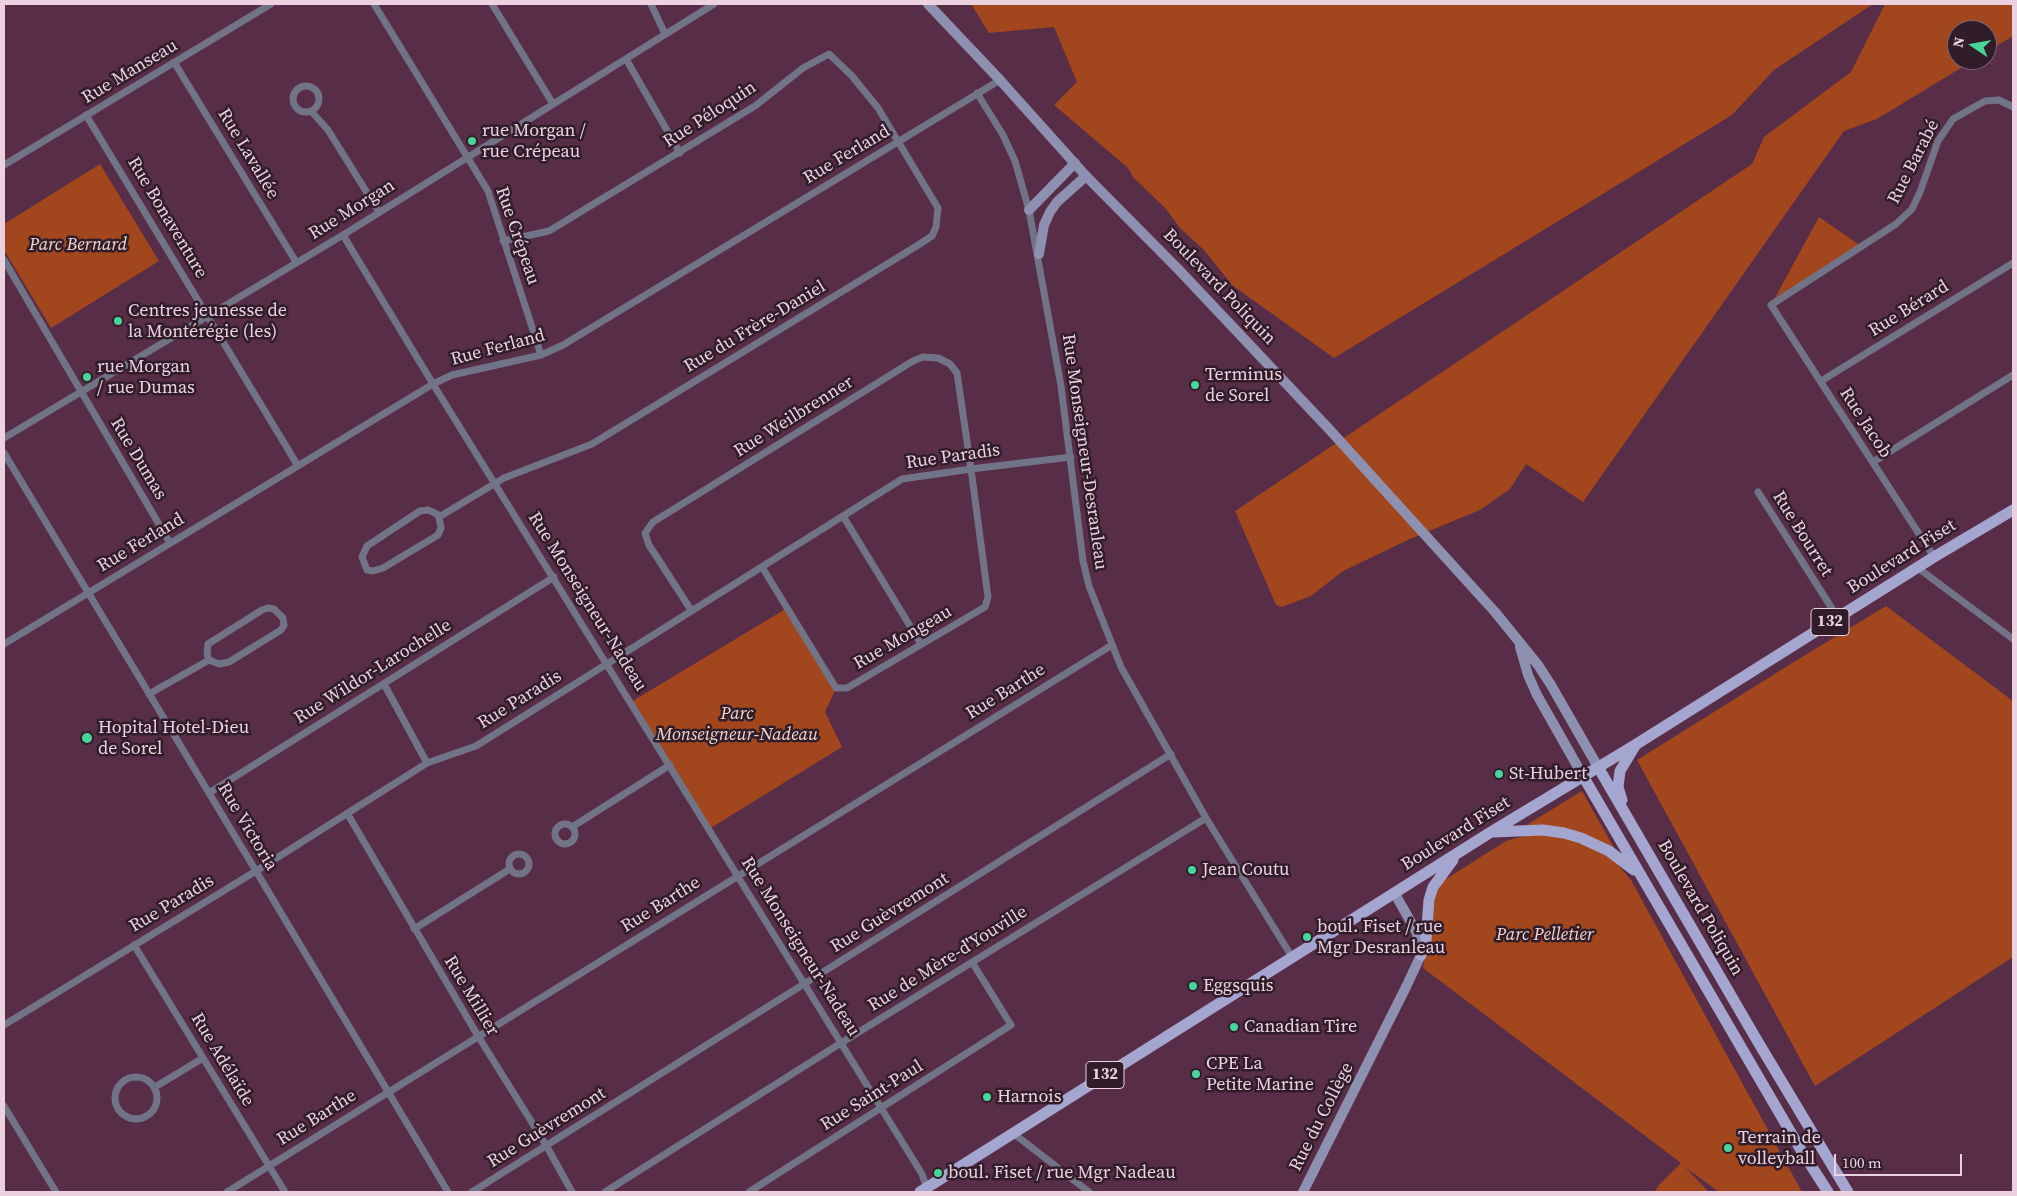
<!DOCTYPE html>
<html>
<head>
<meta charset="utf-8">
<style>
  body { margin:0 }
  #map { position:relative; width:2017px; height:1196px; overflow:hidden; background:#572d47; font-family:"Source Serif 4",serif }
  canvas { display:block }
  .frame { position:absolute; inset:0; border:5px solid #ecd2e1; pointer-events:none }
  .north { position:absolute; left:1947px; top:20px; width:50px; height:50px; box-sizing:border-box; background:#301d29; border:1px solid #7b6573; border-radius:50%; rotate:282deg; font-size:14px; font-weight:700; line-height:20px; text-align:center; color:#ecd2e1 }
  .north::after { content:''; display:block; margin:auto; width:18px; height:22px; background:#49d49c; clip-path:polygon(50% 0,100% 100%,50% 72%,0 100%) }
  .scale { position:absolute; left:1834px; top:1154px; width:128px; height:22px; box-sizing:border-box; border:2px solid #ecd2e1; border-top:0; padding-left:6px; font-size:15px; line-height:18px; white-space:nowrap; color:#ecd2e1; -webkit-text-stroke:4px #301d29; paint-order:stroke }
</style>
</head>
<body>
<div id="map">
<canvas width="2017" height="1196"></canvas>
<div class="frame"></div>
<div class="north">N</div>
<div class="scale">100 m</div>
</div>
<script>
const ctx = document.querySelector('canvas').getContext('2d');
ctx.lineJoin = 'round';
function fill(path, color) {
  ctx.fillStyle = color;
  ctx.fill(path, 'evenodd');
}
function poly(rows) {
  const path = new Path2D();
  for (const r of rows) {
    if (r.length === 3) {
      path.moveTo(r[0] + r[2], r[1]);
      path.arc(r[0], r[1], r[2], 0, 2 * Math.PI);
      continue;
    }
    path.moveTo(r[0], r[1]);
    for (let i = 2; i < r.length; i += 2) path.lineTo(r[i], r[i + 1]);
  }
  return path;
}
function trace(path, color, width, dash) {
  ctx.strokeStyle = color;
  ctx.lineWidth = width;
  ctx.lineCap = dash ? 'butt' : 'round';
  ctx.setLineDash(dash || []);
  ctx.stroke(path);
}
function label(font, color, halo, rows, align = 'center') {
  ctx.font = font + ' "Source Serif 4",serif';
  ctx.lineWidth = 5;
  ctx.setLineDash([]);
  ctx.textBaseline = 'middle';
  ctx.strokeStyle = halo;
  ctx.fillStyle = color;
  for (const [text, x, y, turn = 0] of rows) {
    ctx.save();
    ctx.translate(x, y);
    ctx.rotate((+turn || 0) * Math.PI / 180);
    ctx.textAlign = isNaN(turn) ? turn : align;
    if (halo) ctx.strokeText(text, 0, 0);
    ctx.fillText(text, 0, 0);
    ctx.restore();
  }
}
fill(poly([
  [971,4,1873,4,1774,70,1732,115,1334,358,1232,285,1204,250,1180,228,1166,209,1133,177,1128,168,1054,105,1077,82,1054,27,989,33],
  [1885,4,2013,4,2013,36,1987,52,1987,30,1957,30,1957,60,1974,60,1877,119,1844,131,1583,502,1526,464,1510,489,1480,510,1410,539,1343,571,1311,596,1282,607,1276,605,1235,511,1752,164,1764,137,1851,72],
  [100,164,159,261,51,328,4,250,4,224],
  [1819,217,1861,246,1771,305],
  [1886,606,2013,701,2013,957,1815,1086,1637,760,1797,660],
  [787,608,836,688,825,712,842,747,709,829,631,702],
  [1582,791,1617,853,1572,830,1520,829],
  [1535,833,1565,835,1613,859,1631,880,1802,1192,1719,1192,1685,1167,1709,1192,1654,1192,1659,1185,1681,1163,1423,968,1438,884,1506,841]
]), '#a1461d');
trace(poly([
  [374,4,488,191,541,355],
  [492,4,553,104],
  [651,4,665,34],
  [626,59,680,153],
  [174,62,296,262],
  [306,99,13],
  [977,93,1003,135,1015,161,1029,210,1061,386,1083,561,1089,586,1121,667,1206,818,1292,957],
  [311,111,328,130,379,212],
  [86,115,298,466],
  [4,165,271,4],
  [343,235,433,384,922,1174,927,1189],
  [4,260,170,543],
  [1821,381,2013,263],
  [4,438,343,235,714,4],
  [4,453,256,871,448,1192],
  [1873,462,2013,375],
  [1758,492,1838,618],
  [428,510,437,514,439,517,441,528,438,535,383,568,373,571,367,570,362,557,367,546,420,511,428,510],
  [843,516,921,644],
  [439,517,504,478,592,444,915,247,932,236,936,227,938,208,878,108,852,76,829,54,803,68,755,106,549,231,503,241],
  [1934,557,1771,305,1896,224,1912,209,1920,192,1938,141,1953,119,1985,101,1999,100,2013,107],
  [1918,568,2013,639],
  [268,608,274,609,283,618,284,625,281,630,229,662,219,664,209,660,207,654,208,644,262,610,268,608],
  [691,610,649,545,645,533,653,522,913,361,923,357,938,358,950,364,957,373,971,469,988,597,985,607,847,688,836,688,762,567],
  [4,644,433,384,452,375,541,355,563,345,1000,80],
  [384,684,427,763],
  [149,694,209,660],
  [209,793,554,577],
  [347,813,478,1036,546,1145,572,1192],
  [565,834,10],
  [572,827,670,765],
  [519,864,10],
  [414,929,510,869],
  [134,945,285,1192],
  [4,1025,256,871,427,763,476,746,902,479,971,469,1071,457],
  [136,1098,21],
  [155,1087,203,1058],
  [4,1106,56,1192],
  [1013,1133,1089,1192],
  [227,1192,1112,645],
  [472,1192,1171,754],
  [605,1192,841,1043,1206,818],
  [749,1192,1011,1025,972,962]
]), '#717387', 7);
trace(poly([
  [928,4,1000,80,1086,176,1179,270,1329,429,1495,612,1538,665,1551,685,1598,767],
  [1029,210,1075,163],
  [1039,254,1044,225,1050,212,1057,202,1086,176],
  [1520,647,1528,675,1537,695,1583,776],
  [1303,1192,1406,987,1421,955,1417,933,1395,894]
]), '#8e90b0', 10);
trace(poly([
  [1598,767,1758,1042,1848,1192],
  [1583,776,1801,1150,1828,1192],
  [1622,800,1618,787,1620,771,1635,746],
  [1493,832,1543,830,1564,833,1581,838,1609,851,1634,870],
  [1421,955,1426,940,1429,900,1433,887,1453,860],
  [920,1192,1491,832,1635,745,1934,557,2013,510]
]), '#a4a6cf', 11);
for (const [x, y, r, color] of [
  [472,141,5,"#49d49c"],
  [118,321,5,"#49d49c"],
  [87,377,5,"#49d49c"],
  [1195,385,5,"#49d49c"],
  [87,738,6,"#49d49c"],
  [1499,774,5,"#49d49c"],
  [1192,870,5,"#49d49c"],
  [1307,937,5,"#49d49c"],
  [1193,986,5,"#49d49c"],
  [1234,1027,5,"#49d49c"],
  [1196,1074,5,"#49d49c"],
  [987,1097,5,"#49d49c"],
  [1728,1148,5,"#49d49c"],
  [938,1173,5,"#49d49c"]
]) {
  const dot = new Path2D();
  dot.arc(x, y, r, 0, 2 * Math.PI);
  ctx.fillStyle = color;
  ctx.fill(dot);
  trace(dot, '#301d29', 2);
}
for (const [x, y, w] of [
  [1830,622,38],
  [1105,1075,38]
]) {
  const box = new Path2D();
  box.roundRect(x - w / 2, y - 13.5, w, 27, 4);
  ctx.fillStyle = '#301d29';
  ctx.fill(box);
  trace(box, '#ecd2e1', 1);
}
label('bold 16px', '#ecd2e1', null, [
  ["132",1830,622],
  ["132",1105,1075]
]);
label('18px', '#ecd2e1', '#301d29', [
  ["Rue Manseau",130,72,-31],
  ["Rue Péloquin",710,115,-33],
  ["Rue Lavallée",248,154,59],
  ["Rue Ferland",847,155,-31],
  ["Rue Barabé",1914,162,-63],
  ["Rue Morgan",352,210,-32],
  ["Rue Bonaventure",167,218,59],
  ["Rue Crépeau",517,236,71],
  ["Boulevard Poliquin",1219,287,46],
  ["Rue Bérard",1909,309,-32],
  ["Rue du Frère-Daniel",755,327,-31],
  ["Rue Ferland",498,348,-15],
  ["Rue Weilbrenner",794,417,-32],
  ["Rue Jacob",1865,423,57],
  ["Rue Monseigneur-Desranleau",1084,452,82],
  ["Rue Paradis",953,457,-8],
  ["Rue Dumas",138,459,59],
  ["Rue Bourret",1802,534,58],
  ["Rue Ferland",141,543,-31],
  ["Boulevard Fiset",1902,557,-32],
  ["Rue Monseigneur-Nadeau",587,602,58],
  ["Rue Mongeau",903,638,-30],
  ["Rue Wildor-Larochelle",373,672,-32],
  ["Rue Barthe",1006,692,-32],
  ["Rue Paradis",520,700,-32],
  ["Rue Victoria",247,827,59],
  ["Boulevard Fiset",1456,834,-32],
  ["Rue Paradis",172,904,-31],
  ["Rue Barthe",661,905,-32],
  ["Boulevard Poliquin",1700,908,60],
  ["Rue Guèvremont",890,913,-32],
  ["Rue Monseigneur-Nadeau",800,947,58],
  ["Rue de Mère-d'Youville",948,959,-32],
  ["Rue Millier",471,996,59],
  ["Rue Adélaïde",222,1060,59],
  ["Rue Saint-Paul",872,1096,-32],
  ["Rue du Collège",1322,1117,-63],
  ["Rue Barthe",317,1118,-32],
  ["Rue Guèvremont",547,1128,-32]
]);
label('18px', '#ecd2e1', '#301d29', [
  ["rue Morgan /",482,131],
  ["rue Crépeau",482,152],
  ["Centres jeunesse de",128,311],
  ["la Montérégie (les)",128,332],
  ["rue Morgan",97,367],
  ["/ rue Dumas",97,388],
  ["Terminus",1205,375],
  ["de Sorel",1205,396],
  ["Hopital Hotel-Dieu",98,728],
  ["de Sorel",98,749],
  ["St-Hubert",1509,774],
  ["Jean Coutu",1202,870],
  ["boul. Fiset / rue",1317,927],
  ["Mgr Desranleau",1317,948],
  ["Eggsquis",1203,986],
  ["Canadian Tire",1244,1027],
  ["CPE La",1206,1064],
  ["Petite Marine",1206,1085],
  ["Harnois",997,1097],
  ["Terrain de",1738,1138],
  ["volleyball",1738,1159],
  ["boul. Fiset / rue Mgr Nadeau",948,1173]
], 'left');
label('italic 18px', '#efd5ca', '#301d29', [
  ["Parc Bernard",78,245],
  ["Parc",737,714],
  ["Monseigneur-Nadeau",737,735],
  ["Parc Pelletier",1545,935]
]);
</script>
</body>
</html>
